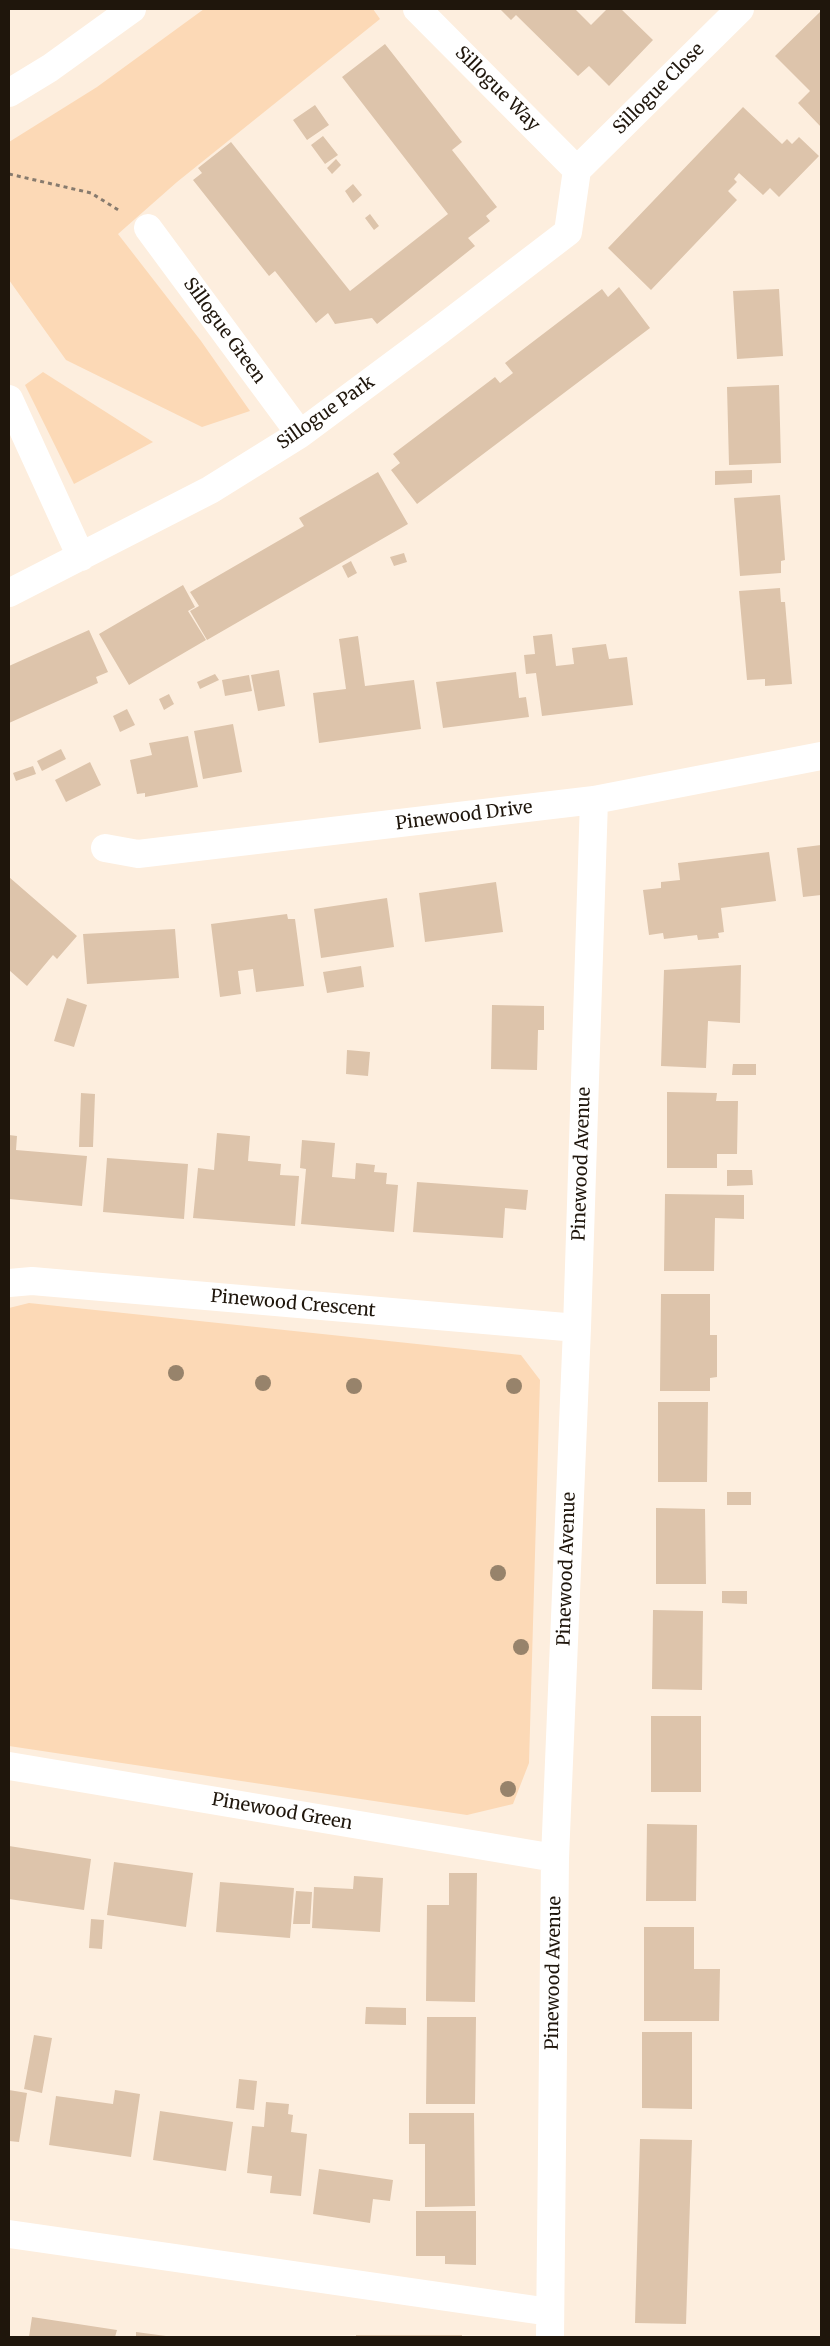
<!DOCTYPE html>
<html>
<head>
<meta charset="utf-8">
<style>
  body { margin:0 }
  #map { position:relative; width:830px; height:2346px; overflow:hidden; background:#fdeede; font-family:Merriweather,serif }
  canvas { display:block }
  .frame { position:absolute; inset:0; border:10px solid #1f160c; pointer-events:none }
</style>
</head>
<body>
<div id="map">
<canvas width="830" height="2346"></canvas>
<div class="frame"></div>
</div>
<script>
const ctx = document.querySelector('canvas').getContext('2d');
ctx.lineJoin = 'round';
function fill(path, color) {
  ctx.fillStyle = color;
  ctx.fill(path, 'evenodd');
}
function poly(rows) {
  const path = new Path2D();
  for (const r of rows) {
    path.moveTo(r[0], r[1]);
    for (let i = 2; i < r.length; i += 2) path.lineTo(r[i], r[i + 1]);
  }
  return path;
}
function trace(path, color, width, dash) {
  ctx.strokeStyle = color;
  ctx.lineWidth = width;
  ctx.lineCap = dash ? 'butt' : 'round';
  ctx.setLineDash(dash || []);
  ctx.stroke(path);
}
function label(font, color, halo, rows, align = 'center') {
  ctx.font = font + ' Merriweather,serif';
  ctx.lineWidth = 4;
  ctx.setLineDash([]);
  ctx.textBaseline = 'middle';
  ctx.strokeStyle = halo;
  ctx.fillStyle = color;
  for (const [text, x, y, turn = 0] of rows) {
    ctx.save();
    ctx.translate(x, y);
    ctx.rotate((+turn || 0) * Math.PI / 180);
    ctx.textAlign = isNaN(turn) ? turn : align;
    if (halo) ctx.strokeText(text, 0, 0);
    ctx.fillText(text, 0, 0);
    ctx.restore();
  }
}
fill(poly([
  [204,9,373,9,380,19,177,182,118,234,201,341,250,411,202,427,66,360,9,280,9,142,97,87],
  [43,372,153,442,74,484,25,385],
  [29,1303,521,1355,540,1380,529,1763,513,1804,467,1815,9,1746,9,1308]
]), '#fcd9b6');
fill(poly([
  [500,9,575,9,591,25,607,9,621,9,653,40,609,86,589,66,578,76,516,15,511,20],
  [821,11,821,127,798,103,810,91,775,56],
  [385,44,462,142,452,150,497,207,486,216,490,221,468,238,475,246,377,324,372,318,335,324,328,313,316,323,275,271,269,276,193,180,202,173,198,168,231,142,350,291,448,214,342,77],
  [315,105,329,125,307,140,293,120],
  [743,107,782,144,787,139,792,144,799,137,819,156,779,197,770,188,763,195,739,173,734,179,737,182,728,191,737,200,651,290,608,248],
  [323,136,338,155,325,164,311,145],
  [336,159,341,165,332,174,327,168],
  [353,184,362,195,353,203,345,191],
  [370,214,379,226,374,230,365,218],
  [619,287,650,328,417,504,391,470,400,463,393,454,495,377,500,383,513,373,505,363,602,289,608,297],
  [779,289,783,356,737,359,733,291],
  [779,385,781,463,729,465,727,387],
  [752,470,752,483,715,485,715,471],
  [378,472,408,524,207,640,190,611,199,606,190,592,304,526,299,518],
  [780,495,785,560,781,561,781,573,740,576,734,498],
  [404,553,407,562,394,566,390,557],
  [351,561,357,573,348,578,342,566],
  [183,585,195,607,188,611,206,640,129,685,99,634],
  [780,588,781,602,785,602,792,684,765,686,765,679,747,680,739,591],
  [89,630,108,672,96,677,98,683,9,723,9,666],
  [552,634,556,666,574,664,572,648,606,644,609,659,627,657,633,705,542,716,536,673,526,674,524,655,535,654,533,636],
  [358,636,365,686,414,680,421,729,319,743,313,693,346,689,339,639],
  [279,670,285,706,258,711,251,675],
  [516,672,519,698,526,697,529,717,443,728,436,682],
  [215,674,219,680,200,689,197,682],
  [249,675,252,691,225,696,222,680],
  [169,694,174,704,164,710,159,699],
  [127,709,135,725,120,732,113,716],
  [233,724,242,772,203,779,194,731],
  [188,736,198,787,145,797,145,793,137,794,130,760,152,755,149,743],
  [61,749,66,759,42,771,37,761],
  [90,762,101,785,66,802,55,780],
  [33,766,36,774,16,781,13,773],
  [821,845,821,895,803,897,797,848],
  [769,852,776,901,721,908,724,932,718,933,719,938,698,940,697,935,664,939,663,933,649,935,643,890,661,888,661,882,680,880,678,863],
  [9,877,77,936,57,959,53,955,27,986,9,970],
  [496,882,503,932,425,942,419,893],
  [387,898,394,947,321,958,314,909],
  [287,914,288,919,295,919,304,986,256,992,253,969,238,971,241,994,220,997,211,924],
  [175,929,179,978,87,984,83,934],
  [741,965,740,1023,708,1021,706,1068,661,1066,664,970],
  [361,966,364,987,327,993,323,972],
  [67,998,87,1005,74,1047,54,1041],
  [492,1005,544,1006,544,1030,538,1030,537,1070,491,1069],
  [347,1050,370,1052,368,1076,346,1074],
  [733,1064,756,1064,756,1075,732,1075],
  [667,1092,717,1093,716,1101,738,1101,737,1154,717,1154,717,1168,667,1168],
  [81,1093,95,1094,93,1147,79,1147],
  [217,1133,250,1136,248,1161,281,1164,280,1175,299,1176,295,1226,193,1218,198,1168,214,1170],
  [9,1135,17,1136,16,1150,87,1156,82,1206,9,1199],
  [302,1140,335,1143,332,1177,355,1179,356,1163,375,1165,374,1172,387,1173,386,1184,398,1185,394,1232,301,1224,306,1169,300,1168],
  [107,1158,188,1164,184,1219,103,1212],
  [727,1170,752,1170,753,1185,727,1186],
  [417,1182,528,1190,526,1210,505,1208,503,1238,413,1232],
  [665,1194,744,1195,744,1219,715,1218,714,1271,664,1271],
  [661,1294,710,1294,710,1335,717,1335,717,1377,710,1378,710,1391,660,1391],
  [658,1402,708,1402,707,1482,658,1482],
  [727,1492,751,1492,751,1505,727,1505],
  [656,1508,705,1509,706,1584,656,1584],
  [722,1591,747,1591,747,1604,722,1603],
  [653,1610,703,1611,702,1690,652,1689],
  [651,1716,701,1716,701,1792,651,1792],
  [647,1824,697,1825,696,1901,646,1901],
  [9,1846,91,1859,84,1910,9,1899],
  [114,1862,193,1873,186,1927,107,1915],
  [449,1873,477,1873,475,2002,426,2001,427,1905,449,1905],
  [354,1876,383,1878,380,1932,312,1928,314,1887,353,1889],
  [220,1882,294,1888,290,1938,216,1932],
  [296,1891,312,1892,310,1924,293,1924],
  [91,1919,104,1920,102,1949,89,1948],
  [644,1927,694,1927,694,1969,720,1969,719,2021,644,2021],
  [366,2007,406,2008,406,2025,365,2024],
  [427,2017,476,2017,475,2104,426,2104],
  [642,2032,692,2032,692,2109,642,2108],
  [34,2035,52,2038,42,2093,24,2089],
  [239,2079,257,2081,254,2110,236,2108],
  [9,2090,27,2093,19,2142,9,2141],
  [115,2090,140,2094,131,2157,49,2145,56,2096,113,2104],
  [266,2102,289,2104,288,2114,293,2115,291,2132,307,2134,301,2196,270,2193,272,2176,247,2173,252,2126,264,2127],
  [160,2111,233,2122,226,2171,153,2160],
  [409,2113,474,2113,475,2206,425,2207,425,2144,409,2144],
  [640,2139,692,2140,686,2324,635,2323],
  [319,2169,393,2180,390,2201,373,2199,370,2223,313,2214],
  [416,2211,476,2211,476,2265,445,2264,445,2256,416,2256],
  [32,2317,117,2330,115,2337,29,2337],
  [136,2332,166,2336,165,2337,136,2337],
  [356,2335,462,2335,462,2337,356,2337]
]), '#ddc4ab');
trace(poly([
  [9,174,91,193,120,211]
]), '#877b6e', 3, [4, 4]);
trace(poly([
  [417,9,577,170],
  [9,93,50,68,132,9],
  [577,170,740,9],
  [148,228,300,434],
  [9,399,81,557],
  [9,593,210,490,300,434,440,330,568,232,577,170],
  [105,848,138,854,594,800,821,756],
  [9,1283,32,1281,577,1328],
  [9,1766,555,1858],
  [9,2234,550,2312],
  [550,2337,555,1858,577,1328,594,800]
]), '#fff', 28);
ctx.fillStyle = '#97836b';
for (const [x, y] of [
  [176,1373],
  [263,1383],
  [354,1386],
  [514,1386],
  [498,1573],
  [521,1647],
  [508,1789]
]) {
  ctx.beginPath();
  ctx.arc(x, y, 8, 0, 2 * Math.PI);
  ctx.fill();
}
label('18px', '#1f160c', '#fff', [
  ["Sillogue Way",497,89,45],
  ["Sillogue Close",659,89,-45],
  ["Sillogue Green",224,331,54],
  ["Sillogue Park",326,413,-35],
  ["Pinewood Drive",464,816,-7],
  ["Pinewood Avenue",582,1164,-88],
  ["Pinewood Crescent",293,1304,5],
  ["Pinewood Avenue",567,1569,-88],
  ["Pinewood Green",282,1812,10],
  ["Pinewood Avenue",554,1973,-89]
]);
</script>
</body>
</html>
